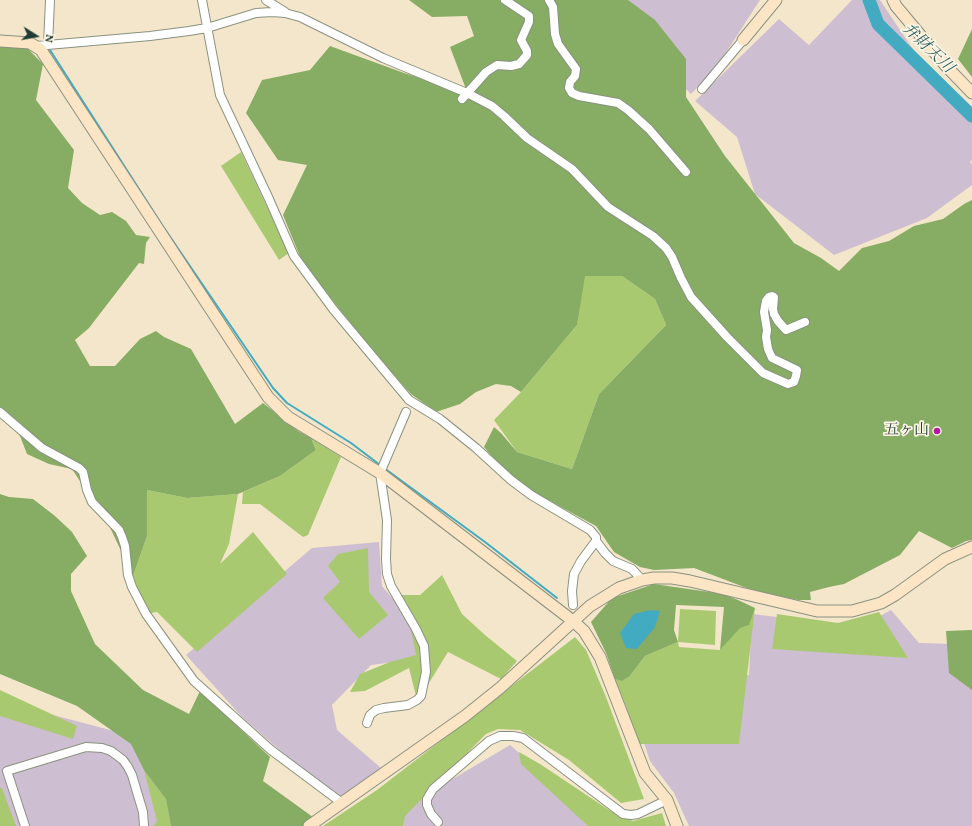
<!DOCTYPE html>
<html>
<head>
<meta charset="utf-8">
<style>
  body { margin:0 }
  #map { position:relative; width:972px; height:826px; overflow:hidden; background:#f4e6cb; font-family:Vollkorn,serif }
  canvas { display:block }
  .north { position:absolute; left:16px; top:16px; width:40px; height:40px; -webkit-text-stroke:3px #fcf5e5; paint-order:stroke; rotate:101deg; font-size:11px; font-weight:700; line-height:16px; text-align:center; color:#1f3d34 }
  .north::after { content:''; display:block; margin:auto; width:14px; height:18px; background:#1f3d34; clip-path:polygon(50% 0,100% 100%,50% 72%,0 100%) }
</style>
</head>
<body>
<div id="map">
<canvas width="972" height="826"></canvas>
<div class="north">N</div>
</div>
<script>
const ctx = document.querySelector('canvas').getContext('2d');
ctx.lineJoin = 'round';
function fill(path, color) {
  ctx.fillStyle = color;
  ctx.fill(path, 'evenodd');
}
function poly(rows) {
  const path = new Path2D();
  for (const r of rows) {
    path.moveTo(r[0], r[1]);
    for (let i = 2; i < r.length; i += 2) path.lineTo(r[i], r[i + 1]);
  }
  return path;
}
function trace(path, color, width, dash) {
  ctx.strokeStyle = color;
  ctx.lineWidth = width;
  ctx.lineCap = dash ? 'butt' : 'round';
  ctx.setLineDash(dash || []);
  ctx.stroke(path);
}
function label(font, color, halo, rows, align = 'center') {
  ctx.font = font + ' Vollkorn,"Noto Serif JP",serif';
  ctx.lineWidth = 3.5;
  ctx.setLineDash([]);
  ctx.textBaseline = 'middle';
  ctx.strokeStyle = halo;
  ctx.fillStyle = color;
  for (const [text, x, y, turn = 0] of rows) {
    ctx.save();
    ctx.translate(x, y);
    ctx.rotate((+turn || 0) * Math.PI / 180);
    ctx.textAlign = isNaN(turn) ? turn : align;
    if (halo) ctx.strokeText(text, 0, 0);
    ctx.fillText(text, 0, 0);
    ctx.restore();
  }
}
fill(poly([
  [626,0,760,0,714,71,691,94,664,68],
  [852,0,880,0,910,45,939,83,972,111,972,160,970,162,972,165,972,185,927,218,834,255,755,194,737,137,695,101,779,19,809,45],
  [379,542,382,586,417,627,419,659,371,665,332,705,337,730,381,768,343,798,298,766,242,717,186,655,312,548],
  [891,610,919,643,954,644,972,679,972,826,689,826,674,793,650,761,642,737,684,673,749,675,752,614,843,625,880,616],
  [0,701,129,735,185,826,0,826],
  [510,745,603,826,373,826]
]), '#cebed1');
fill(poly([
  [241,152,289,253,279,260,221,166],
  [581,272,622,276,655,299,666,325,599,394,572,469,517,452,494,420,521,392,577,325],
  [311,438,341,457,308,535,303,537,260,504,242,504,243,492,280,476,316,450],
  [147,490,187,498,238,494,229,544,220,564,253,532,287,574,197,652,157,612,146,614,133,576,147,536],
  [368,548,369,592,388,615,359,639,323,598,340,582,328,566,338,554],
  [442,575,462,614,485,635,517,661,501,679,448,652,421,696,417,700,409,668,365,691,350,692,360,674,390,662,416,655,409,619,396,595,420,595],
  [755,608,739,744,637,744,626,706,615,679,623,680,630,676,645,656,678,642,680,609,716,611,715,645,678,642,679,647,720,650],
  [879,612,908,658,772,649,777,614,838,623],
  [575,637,586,650,606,697,644,799,621,803,569,760,520,730,498,729,486,734,405,816,403,826,323,826,377,790],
  [0,690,77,726,73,739,0,716],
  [519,752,540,764,612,812,633,821,662,813,666,826,588,826,521,764],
  [144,770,166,799,171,826,154,826,157,821],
  [0,788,2,788,16,826,0,826]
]), '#a9c971');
fill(poly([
  [409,0,628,0,655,20,686,59,686,97,725,156,794,243,821,258,839,271,862,248,889,241,914,226,943,219,964,204,972,200,972,540,966,541,952,548,919,531,900,555,844,584,829,587,810,592,811,600,798,600,752,590,694,568,654,570,640,567,614,552,596,526,511,480,484,447,494,427,501,433,517,452,572,469,599,394,666,325,655,299,622,276,585,276,577,325,521,392,511,386,496,384,476,392,460,404,436,412,411,394,367,345,301,259,283,215,307,165,278,160,246,113,262,80,310,70,330,46,404,73,465,92,466,89,450,47,474,36,467,16,432,17],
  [972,29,972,77,958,59],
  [0,46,27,48,43,64,36,100,74,150,68,188,82,203,100,215,112,212,126,221,136,235,150,237,146,243,144,264,139,263,89,328,75,340,90,366,115,366,140,339,156,331,164,337,191,349,235,424,263,403,298,431,311,438,316,450,280,476,238,494,187,498,147,490,147,536,133,576,105,517,97,507,72,469,49,464,27,454,20,436,0,414],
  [0,494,9,497,33,499,55,516,72,532,87,556,71,574,71,591,95,644,143,690,189,714,200,691,270,757,263,781,317,820,308,826,171,826,166,799,144,770,131,744,77,706,0,674],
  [654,584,723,594,738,600,755,608,749,625,740,628,720,650,724,607,676,605,674,630,678,642,645,656,630,676,622,681,615,679,606,653,591,622,612,598],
  [972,630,972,690,949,673,946,631]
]), '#86ad63');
fill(poly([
  [651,610,660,611,655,627,637,649,626,648,620,633,634,614]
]), '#42abc2');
trace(poly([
  [50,46,50,50,162,225,273,388,287,403,351,443,380,465],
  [384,468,485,542,557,598]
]), '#42abc2', 2);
trace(poly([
  [869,0,878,24,972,116]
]), '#42abc2', 13);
const street = poly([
  [202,0,220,95,269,199,294,256,333,309,409,400,440,419,476,448,511,480,531,495,590,530,596,537,596,541,581,561,574,574,572,591,573,605],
  [266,0,285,12],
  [549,0,553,7,555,34,558,44,576,69,575,76,570,82,569,88,572,93,579,96,618,103,628,110,649,129,686,172],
  [48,45,50,0],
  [36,46,150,36,189,31,207,28,256,13,272,12,285,13,300,17,383,58,467,93,492,106,504,116,527,138,572,169,608,207,653,236,666,248,672,257,681,278,691,297,727,337,763,373,788,384,794,382,796,376,797,370,772,358,768,349,766,337,767,330,764,312,766,301,769,297,772,296,774,297,773,309,774,314,778,321,786,330,805,322],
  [702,89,743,40],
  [462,99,486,72,497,65,511,66,519,64,527,55,527,51,521,40,529,22,529,16,505,0],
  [0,412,42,448,79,468,83,472,87,490,92,502,119,530,122,537,125,546,128,575,132,587,146,614,194,681,271,750,342,803],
  [596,541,605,553,613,561,632,569,642,580],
  [367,723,370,715,376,710,384,708,408,705,417,700,421,696,426,672,424,646,416,629,391,586,387,574,386,559,387,520,380,473,406,412],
  [438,822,431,814,427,805,427,799,433,789,489,741,500,736,513,736,523,738,623,814,631,815,638,814,667,800],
  [25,826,7,771,86,747,102,748,111,751,123,760,128,767,132,775,143,812,144,826]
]);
const secondary = poly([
  [893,0,896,6,946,66,972,93],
  [743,40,776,0],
  [0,41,30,43,41,50,268,397,288,417,380,473,573,621,584,631,600,657,645,773,667,800,677,826],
  [309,826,465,716,500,688,590,606,619,588,642,580,654,578,672,578,690,581,817,611,852,611,881,603,895,595,945,559,972,547]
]);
trace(street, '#8a9280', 10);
trace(secondary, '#8a9280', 13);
trace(street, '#fff', 8);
trace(secondary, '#fce5c4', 11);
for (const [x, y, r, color] of [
  [937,431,4,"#b5179e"]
]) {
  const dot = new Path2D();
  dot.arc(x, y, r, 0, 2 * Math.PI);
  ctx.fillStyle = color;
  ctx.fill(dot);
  trace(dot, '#fcf5e5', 1.5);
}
label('15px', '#1f3d34', '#fcf5e5', [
  ["五ヶ山",929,431]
], 'right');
label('italic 16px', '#2a5e5f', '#fcf5e5', [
  ["弁財天川",927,49,44]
]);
</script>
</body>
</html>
